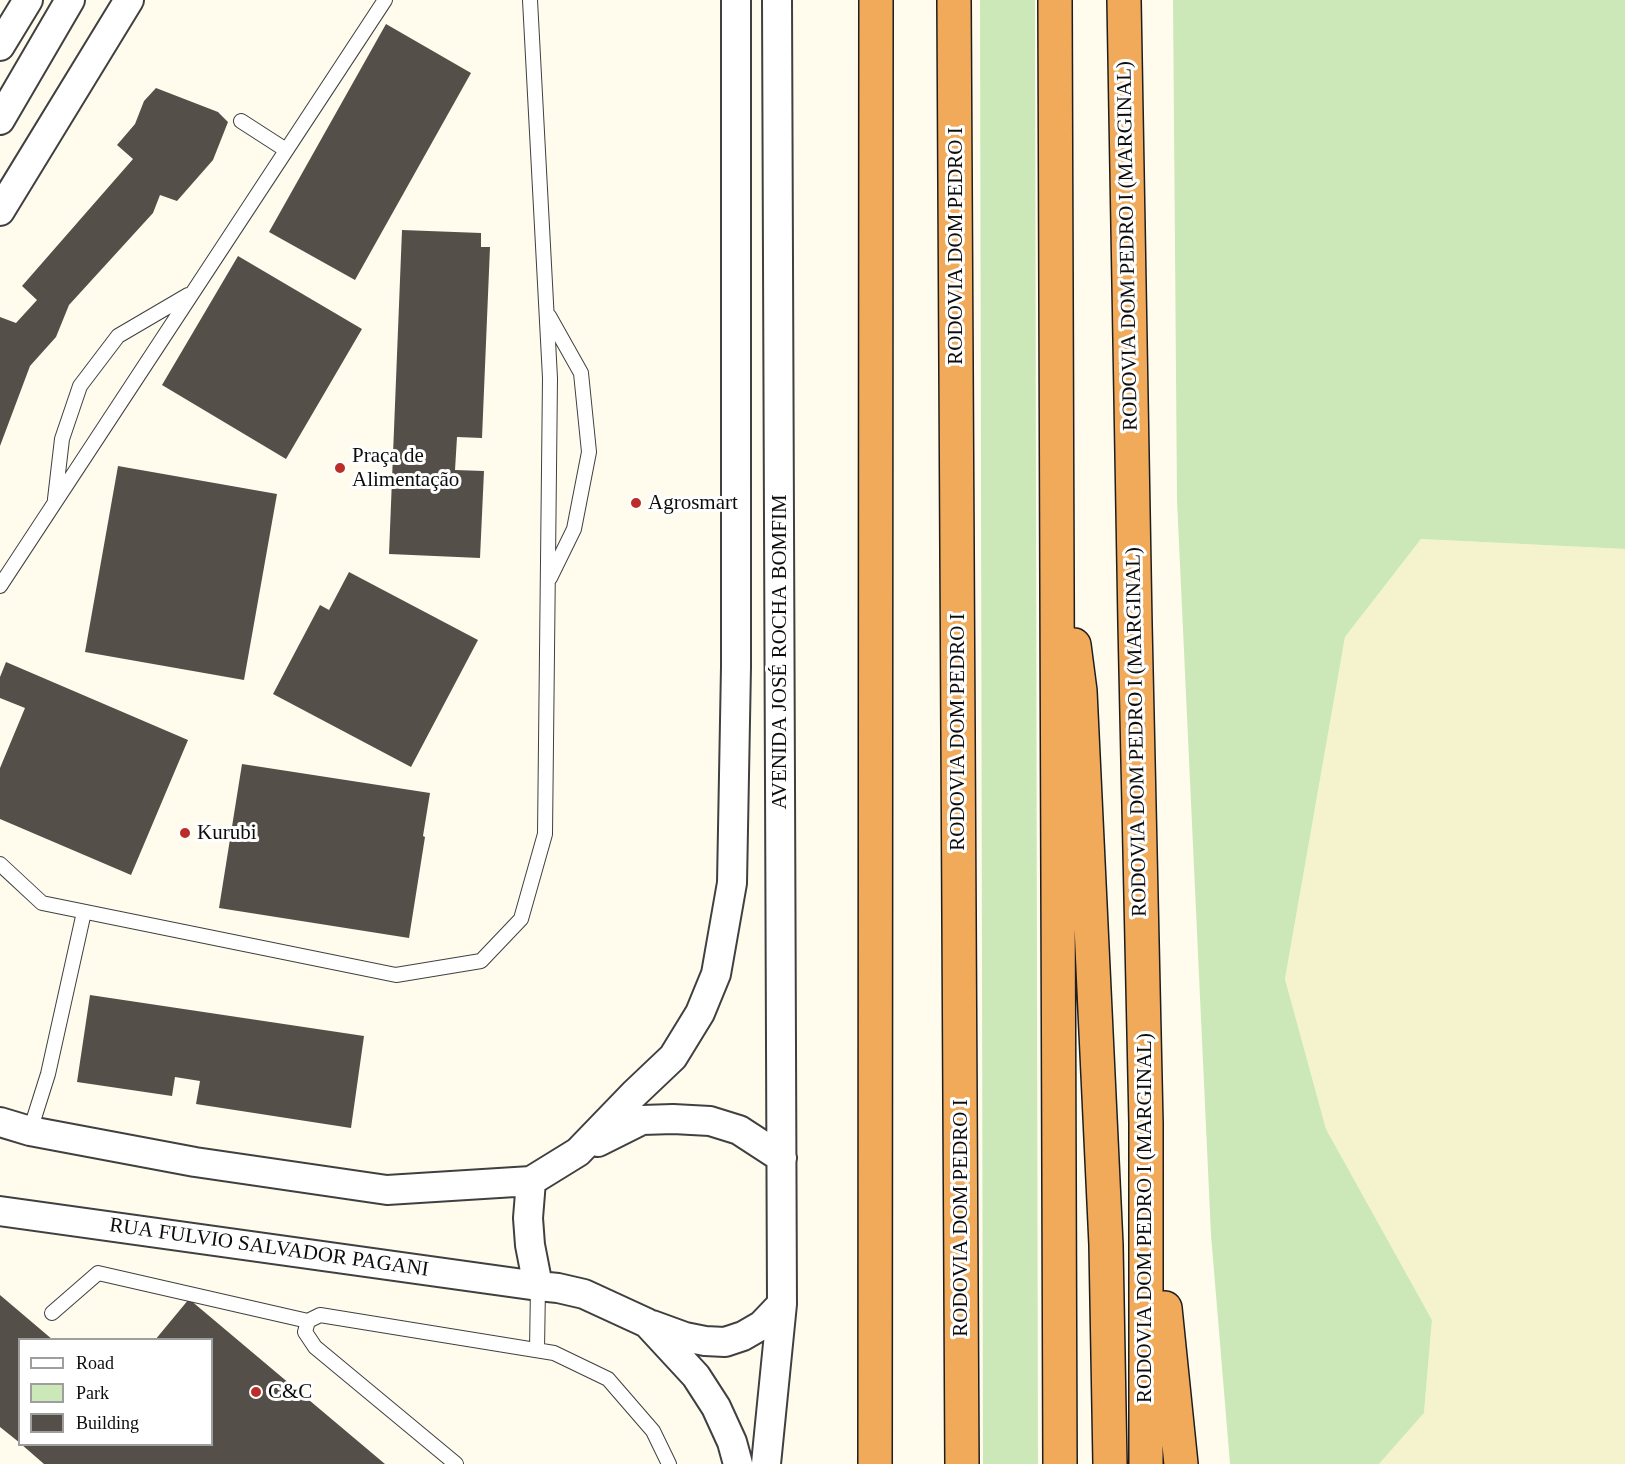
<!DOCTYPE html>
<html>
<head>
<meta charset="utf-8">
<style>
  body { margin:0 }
  #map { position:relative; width:1625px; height:1464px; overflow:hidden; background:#fffcee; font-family:Georgia,serif }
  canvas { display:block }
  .legend { position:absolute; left:18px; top:1338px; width:195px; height:108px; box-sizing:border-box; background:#fff; border:2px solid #9e9e9e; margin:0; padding:8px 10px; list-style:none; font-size:18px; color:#0d0d0d }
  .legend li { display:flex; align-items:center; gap:12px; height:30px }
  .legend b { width:30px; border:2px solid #9e9e9e }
</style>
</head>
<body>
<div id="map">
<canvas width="1625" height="1464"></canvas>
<ul class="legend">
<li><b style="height:8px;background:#fff"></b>Road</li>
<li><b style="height:16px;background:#cde8b8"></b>Park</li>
<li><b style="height:16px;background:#554f4a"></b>Building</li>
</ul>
</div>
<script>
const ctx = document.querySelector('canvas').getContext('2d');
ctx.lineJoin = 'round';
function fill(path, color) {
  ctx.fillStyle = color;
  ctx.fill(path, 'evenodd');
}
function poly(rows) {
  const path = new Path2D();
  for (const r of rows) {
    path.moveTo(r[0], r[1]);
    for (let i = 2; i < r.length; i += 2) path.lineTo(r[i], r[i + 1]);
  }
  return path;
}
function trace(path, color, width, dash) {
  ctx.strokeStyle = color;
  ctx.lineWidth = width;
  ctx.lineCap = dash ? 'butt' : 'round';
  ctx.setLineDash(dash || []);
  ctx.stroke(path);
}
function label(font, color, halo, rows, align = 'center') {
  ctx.font = font + ' Georgia,serif';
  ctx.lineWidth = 6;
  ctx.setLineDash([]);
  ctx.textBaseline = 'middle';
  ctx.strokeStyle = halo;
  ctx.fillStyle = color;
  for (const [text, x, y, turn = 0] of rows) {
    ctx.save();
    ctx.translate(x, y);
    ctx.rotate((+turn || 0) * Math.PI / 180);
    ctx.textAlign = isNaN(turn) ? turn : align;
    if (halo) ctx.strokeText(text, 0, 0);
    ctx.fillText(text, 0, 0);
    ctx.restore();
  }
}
fill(poly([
  [1421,539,1625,549,1625,1464,1379,1464,1424,1413,1432,1320,1326,1129,1285,979,1345,637]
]), '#f4f3ce');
fill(poly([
  [980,0,1035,0,1038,1464,983,1464],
  [1173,0,1625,0,1625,549,1421,539,1345,637,1285,979,1326,1129,1432,1320,1424,1413,1379,1464,1230,1464,1211,1235,1177,500]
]), '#cde8b8');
fill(poly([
  [386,24,471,73,355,280,269,232],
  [156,88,218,112,228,122,213,160,177,201,160,195,153,213,69,305,56,337,30,366,0,446,0,317,16,323,37,300,22,286,133,159,117,145,135,124,144,101],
  [402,230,481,233,481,247,490,247,482,438,457,437,455,470,484,471,480,558,389,554],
  [238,256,362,329,286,459,162,385],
  [118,466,277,494,244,680,85,652],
  [349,572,478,640,411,767,273,694,320,605,329,610],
  [6,662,188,740,131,875,0,819,0,768,25,708,0,698,0,677],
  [242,764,430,793,423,836,425,837,409,938,219,908],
  [90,995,364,1036,351,1128,196,1104,200,1081,175,1077,172,1096,77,1082],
  [0,1295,53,1340,20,1340,20,1443,0,1427],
  [189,1299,385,1464,44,1464,21,1444,212,1444,212,1340,155,1340]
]), '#554f4a');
const lane = poly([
  [241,121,286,150],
  [549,316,581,373,589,452,574,529,550,578],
  [55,499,62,439,80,386,118,336,188,295],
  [0,586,385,0],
  [0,864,42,903,396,975,481,961,521,919,545,834,550,378,530,0],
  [30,1131,48,1074,84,912],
  [52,1313,98,1273,308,1321],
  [537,1350,538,1286],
  [456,1464,315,1347,305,1332,308,1321,320,1315,554,1353,608,1379,653,1431,669,1464]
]);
const street = poly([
  [0,46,28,0],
  [0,120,70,0],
  [0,211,129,0],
  [0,1122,30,1131,195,1162,387,1190,531,1181,578,1152,634,1094,673,1057,700,1013,716,974,732,883,736,667,736,0],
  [598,1142,642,1120,673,1119,710,1121,739,1130,782,1158],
  [531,1181,528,1218,530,1245,538,1286,558,1288,584,1294,647,1323,696,1376,716,1407,732,1442,738,1464],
  [0,1211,538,1286],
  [652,1325,685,1337,705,1341,725,1342,743,1336,762,1325,782,1304],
  [766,1464,782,1304,777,0]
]);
const highway = poly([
  [954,0,962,1464],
  [1055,0,1060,1464],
  [1124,0,1135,624,1146,1123,1146,1464],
  [1074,645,1080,691,1106,1245,1110,1464],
  [1165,1308,1181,1464],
  [875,1464,876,0]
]);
trace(lane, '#404040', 16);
trace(street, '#404040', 32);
trace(highway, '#1e1e1e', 36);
trace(lane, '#fff', 14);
trace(street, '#fff', 28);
trace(highway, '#f1aa5a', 33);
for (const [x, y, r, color] of [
  [340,468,6,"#ba2d29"],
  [636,503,6,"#ba2d29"],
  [185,833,6,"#ba2d29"],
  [256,1392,6,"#ba2d29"]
]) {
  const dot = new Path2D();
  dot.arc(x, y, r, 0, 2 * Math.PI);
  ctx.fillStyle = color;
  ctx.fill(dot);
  trace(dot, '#fff', 2);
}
label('21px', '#0d0d0d', '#fff', [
  ["RODOVIA DOM PEDRO I",956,246,-90],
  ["RODOVIA DOM PEDRO I (MARGINAL)",1128,246,-91],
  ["AVENIDA JOSÉ ROCHA BOMFIM",780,652,-90],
  ["RODOVIA DOM PEDRO I",958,732,-90],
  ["RODOVIA DOM PEDRO I (MARGINAL)",1137,732,-91],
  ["RODOVIA DOM PEDRO I",961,1218,-90],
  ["RODOVIA DOM PEDRO I (MARGINAL)",1145,1218,-90],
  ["RUA FULVIO SALVADOR PAGANI",269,1248,8]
]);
label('21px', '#0d0d0d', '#fff', [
  ["Praça de",352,456],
  ["Alimentação",352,480],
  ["Agrosmart",648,503],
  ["Kurubi",197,833],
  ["C&C",268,1392]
], 'left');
</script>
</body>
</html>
